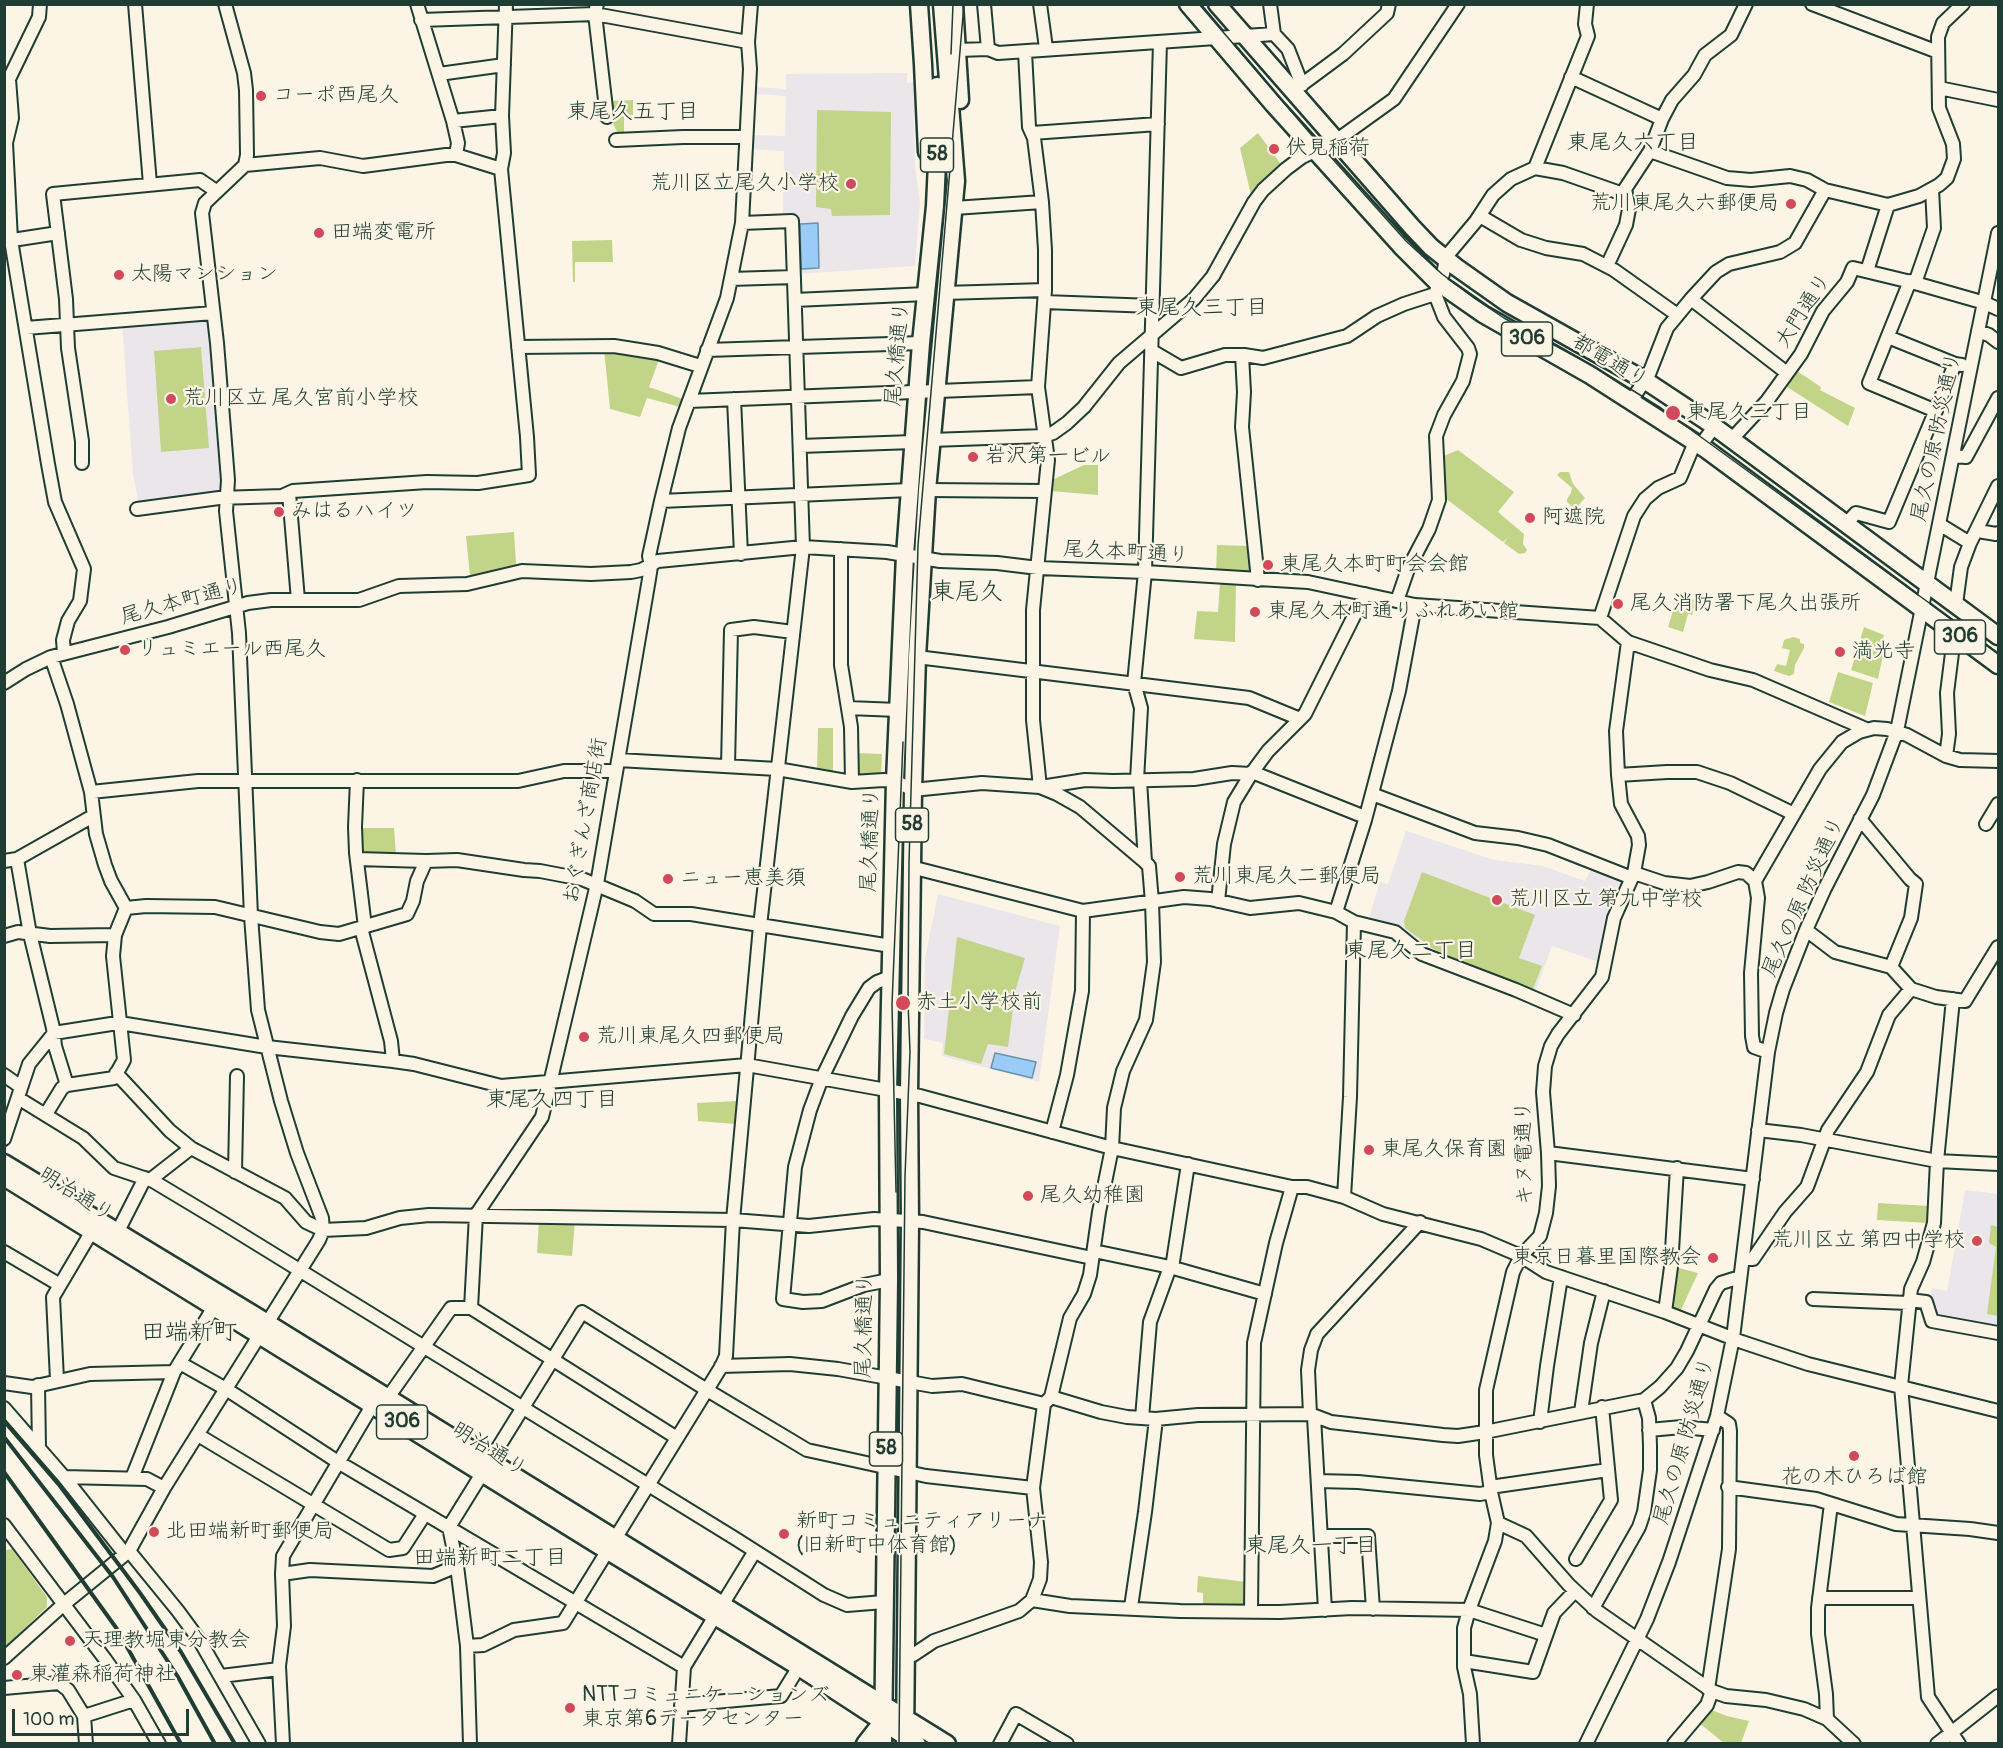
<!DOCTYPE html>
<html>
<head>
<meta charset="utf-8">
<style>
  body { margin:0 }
  #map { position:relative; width:2003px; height:1748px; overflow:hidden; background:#fcf5e5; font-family:Pangolin,sans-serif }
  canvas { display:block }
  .frame { position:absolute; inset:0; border:6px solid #1f3d34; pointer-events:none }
  .scale { position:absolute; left:12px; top:1709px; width:177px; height:27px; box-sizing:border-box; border:3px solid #1f3d34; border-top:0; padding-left:8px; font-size:18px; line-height:21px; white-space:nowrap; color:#1f3d34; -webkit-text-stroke:4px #fcf5e5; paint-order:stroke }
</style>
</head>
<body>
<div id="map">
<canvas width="2003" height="1748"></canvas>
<div class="frame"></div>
<div class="scale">100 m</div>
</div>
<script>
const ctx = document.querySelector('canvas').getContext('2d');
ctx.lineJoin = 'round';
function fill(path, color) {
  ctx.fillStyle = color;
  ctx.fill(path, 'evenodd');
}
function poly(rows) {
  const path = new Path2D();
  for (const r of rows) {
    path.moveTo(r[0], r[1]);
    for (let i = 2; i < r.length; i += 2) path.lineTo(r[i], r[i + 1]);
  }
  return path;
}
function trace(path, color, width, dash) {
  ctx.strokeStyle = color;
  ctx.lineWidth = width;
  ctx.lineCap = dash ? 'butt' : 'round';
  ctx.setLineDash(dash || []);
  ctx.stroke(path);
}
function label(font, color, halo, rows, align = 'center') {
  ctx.font = font + ' Pangolin,"Klee One",sans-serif';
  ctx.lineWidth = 4.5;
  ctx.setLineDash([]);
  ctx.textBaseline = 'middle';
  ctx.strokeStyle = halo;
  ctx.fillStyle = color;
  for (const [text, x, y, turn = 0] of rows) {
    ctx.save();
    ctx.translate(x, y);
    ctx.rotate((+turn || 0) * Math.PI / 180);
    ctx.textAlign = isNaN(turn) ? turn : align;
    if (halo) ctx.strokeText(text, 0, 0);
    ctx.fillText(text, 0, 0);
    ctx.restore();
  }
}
fill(poly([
  [907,73,907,83,913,82,915,165,920,202,915,266,797,274,794,219,783,218,784,151,749,149,750,135,785,136,786,96,754,94,755,87,786,89,786,74],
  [207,319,223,486,220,494,139,505,133,475,122,323],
  [1406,831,1494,860,1543,866,1585,881,1593,865,1627,880,1601,963,1552,946,1534,995,1429,952,1368,921,1380,882,1388,884],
  [938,894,1060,926,1039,1082,942,1056,943,1043,924,1039,925,959],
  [1965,1190,1998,1194,1998,1329,1934,1317,1929,1299,1932,1288,1947,1291]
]), '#ebe6ea');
fill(poly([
  [633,100,633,115,624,116,624,134,618,134,611,119,610,101],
  [817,110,891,112,890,215,832,216,831,209,816,207],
  [1258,133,1283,167,1254,197,1251,195,1240,148],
  [612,240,613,262,575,262,575,282,573,282,572,241],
  [201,347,209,448,161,452,154,351],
  [604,349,660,357,649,387,683,399,680,407,647,398,640,417,610,409],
  [1794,369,1821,387,1820,390,1855,408,1848,426,1784,385],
  [1458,450,1514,492,1498,512,1524,534,1523,544,1527,550,1525,553,1519,554,1504,543,1508,537,1503,542,1445,498,1441,457],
  [1084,465,1098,465,1098,495,1051,491,1052,480],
  [1560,472,1569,472,1573,484,1585,498,1575,509,1567,502,1567,499,1571,493,1572,488,1557,475],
  [514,532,516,564,470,576,466,536],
  [1217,545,1250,546,1252,574,1216,573],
  [1220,583,1236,583,1235,642,1194,639,1197,611,1218,612],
  [1678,595,1696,600,1692,615,1688,614,1683,632,1668,627],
  [1864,627,1884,635,1879,653,1883,655,1878,679,1851,670],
  [1793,637,1800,639,1800,643,1804,644,1804,648,1795,665,1794,674,1789,676,1774,671,1777,664,1786,666,1790,650,1782,648,1784,640],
  [1838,672,1873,683,1865,716,1829,702],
  [818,728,833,728,833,777,817,774],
  [855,753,882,754,881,775,854,775],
  [358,828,394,828,396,854,360,854],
  [1422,872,1535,915,1519,958,1542,966,1533,989,1435,950,1405,928,1404,921],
  [957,937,1025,958,1015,992,1008,1047,988,1044,981,1064,944,1054],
  [737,1101,735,1124,698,1121,697,1103],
  [1878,1203,1929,1206,1928,1223,1877,1220],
  [539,1220,575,1221,572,1256,537,1253],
  [1991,1225,1998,1227,1998,1316,1987,1314,1996,1247,1989,1243],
  [1675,1267,1698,1273,1680,1312,1669,1308],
  [12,1549,47,1597,47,1607,5,1647,5,1550],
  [1198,1576,1246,1582,1247,1603,1245,1606,1203,1606,1203,1593,1197,1592],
  [1709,1709,1727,1716,1749,1721,1741,1743,1724,1743,1698,1722]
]), '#c2d488');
const water = poly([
  [818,223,819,268,801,269,800,224,818,223],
  [995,1053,1036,1062,1032,1078,991,1068,995,1053]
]);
fill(water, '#9accf7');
trace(water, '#6993a9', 1.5);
const minor = poly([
  [40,4,39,17,9,79,12,118,6,143,11,240,48,464,55,502,84,569,80,601,68,621,63,640,64,653],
  [135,4,150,184],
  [417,4,453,121,458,143,456,155],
  [597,4,595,14,607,117],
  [984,4,988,49],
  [1040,4,1046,48],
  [1270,4,1274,34,1288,49,1302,85],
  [1812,4,1938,52],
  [421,20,595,14,748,42],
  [958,50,988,49,998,53,1274,34],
  [1025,52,1029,127,1034,138,1042,202,1045,250,1045,290,1038,387,1048,460,1033,610,1033,720,1040,787],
  [439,74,504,65],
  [1571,77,1662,119],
  [1939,88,1998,100],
  [1293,91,1343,54,1387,13,1389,4],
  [453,121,502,116],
  [1032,133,1158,124],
  [616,140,683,137,745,137],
  [1650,151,1727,178,1751,180,1790,176,1807,180,1825,190,1888,205,1919,196,1939,185,1947,178,1954,159,1953,144,1939,108,1938,37,1943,23,1963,4],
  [1535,168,1563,173,1626,195],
  [501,169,504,153,502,116,506,4],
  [954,208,1042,202],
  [1480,216,1521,240,1546,248,1583,254,1614,270,1676,314],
  [6,241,58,233],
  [1445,258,1476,221,1493,195,1511,179,1535,168,1588,36,1585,24,1587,4],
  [1607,266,1626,225,1629,209,1625,189,1650,151,1662,119,1672,100,1694,75,1705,55,1731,35,1746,4],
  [1867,271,1888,205],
  [731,279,794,277],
  [1910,281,1869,383,1936,411],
  [1915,283,1934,228,1932,189],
  [944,293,1045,290],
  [1691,299,1787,373],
  [795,300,926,294],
  [1044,302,1153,306],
  [26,328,213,313],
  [1978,331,1989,335,1998,342],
  [1888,337,1955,364,1962,365],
  [518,347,614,346,658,353,700,366],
  [707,350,921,343],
  [1152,351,1181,368,1225,355,1244,355,1263,358,1347,336,1377,316,1404,304,1435,294],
  [1242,355,1244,392,1242,427,1258,580],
  [734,399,741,554],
  [689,401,1038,387],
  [1631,401,1649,374,1667,328,1691,299,1716,272,1729,264,1780,252,1795,243,1825,190],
  [931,440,1044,436,1053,433,1067,423,1084,407,1119,363,1194,299,1213,276,1254,202,1263,190,1286,169,1302,157,1337,140,1394,99,1458,4],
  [1731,440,1767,401,1801,354,1823,311,1847,282,1853,268,1915,283,1985,303,1998,309],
  [800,446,913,442],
  [1700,446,1714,427],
  [1953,456,1966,457,1998,398],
  [82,463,82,441,68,348,66,299,53,194,200,180,216,191],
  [927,490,1045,491],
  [289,493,298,600],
  [661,501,910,490],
  [137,509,219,498,282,496,293,491,427,482,478,483,529,475,527,437,501,169,456,155,446,155,363,166,320,158,245,165],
  [1846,524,1856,513,1889,522,1955,364],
  [1939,524,1970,543],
  [1978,531,1996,534,1998,533],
  [841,549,841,665,851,727,852,782],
  [1397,601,1408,569,1429,529,1439,500,1436,436,1444,415,1463,381,1470,354,1468,348,1444,317,1435,294,1443,274,1446,259],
  [1956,604,1961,567,1970,543,1998,486],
  [1600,618,1628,642,1710,670,1753,680,1866,729],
  [1600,618,1634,516,1645,499,1658,488,1680,478,1695,442],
  [51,657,67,704,91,792,96,834,105,865,111,881,126,908],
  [917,657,1249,698,1300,719],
  [4,683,26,669,51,657,168,627,248,603,271,600,359,600,399,586,467,584,522,571,591,574,631,572,641,570,658,561,803,547,887,552,940,561,997,563,1038,568,1145,572,1308,582,1415,605,1600,618],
  [848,708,898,710],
  [1946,756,1949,734,1947,693,1953,645,1957,634],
  [618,760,777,769,852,782,884,780,895,781,913,790,982,783,1040,787,1057,794,1080,807,1145,862],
  [728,766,731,630,754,627,793,632],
  [1252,772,1365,817],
  [1618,775,1667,772,1697,772,1730,783,1794,814],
  [357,780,355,827,356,853,365,927],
  [1137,780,1141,708,1134,683,1145,572,1160,42],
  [1041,787,1085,780,1113,781,1194,779,1232,773,1251,774],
  [91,792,198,781,518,781,564,771,616,771],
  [1372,794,1475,833,1518,838,1548,845,1632,878],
  [1860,819,1910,879,1916,884,1911,918,1891,967],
  [1986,824,1998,804],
  [17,859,30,934,53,1028,55,1046,67,1085],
  [357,859,426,861],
  [4,861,17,859,93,816],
  [911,867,1083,911,1184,897,1210,899,1250,908,1299,903,1336,912,1354,922,1395,932,1422,954,1516,990,1574,1015],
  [1634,873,1664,883,1690,886,1708,882,1738,872,1746,873,1755,881,1758,898,1751,973,1752,1036,1754,1047,1768,1052],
  [1755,881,1820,769,1842,742,1859,732,1874,728,1887,729,1907,735,1946,756,1960,760,1998,761],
  [1218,901,1224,844,1234,802,1251,774,1268,751,1305,714,1365,594],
  [126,908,146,906,215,907,320,932,339,934,407,914,413,901,417,881,426,861,457,860,524,870,540,871,582,879,635,901,654,914,691,914,891,946],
  [1336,912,1365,820,1399,691,1415,605],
  [361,928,391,1041,393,1061],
  [1806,930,1835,952,1891,967,1911,989,1936,997,1965,1001,1998,947],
  [4,936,18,932,50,936,115,935],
  [1953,999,1937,1161,1934,1223,1923,1262,1911,1289,1901,1386,1928,1697,1959,1744],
  [116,1073,170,1131,191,1148,285,1198,306,1222,323,1230,366,1228,400,1218,429,1215,733,1220,809,1226,874,1219,923,1222,1092,1258],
  [4,1075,21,1087],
  [18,1098,83,1138,114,1168,153,1181,223,1223,736,1539,824,1595,847,1605,884,1602],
  [46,1114,62,1088,67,1085,114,1078,124,1060,113,956,115,935,126,908],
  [1758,1130,1801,1135,1937,1161,1998,1164],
  [1052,1132,1067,1075,1082,991,1083,911],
  [4,1139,29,1064,54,1033,111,1024,126,1024,267,1047,393,1061,414,1064,501,1086,747,1065,920,1096,1112,1148,1292,1187,1307,1187,1344,1197,1383,1214,1481,1239,1521,1256,1546,1272,1665,1312,1742,1342,1808,1364,1998,1411],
  [1548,1153,1753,1179],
  [235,1172,237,1076],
  [150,1180,191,1148],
  [1344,1197,1350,1097,1354,922],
  [117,1233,145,1178],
  [1094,1251,1170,1267,1265,1294],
  [4,1252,60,1285],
  [1743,1259,1753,1259,1785,1212,1807,1187,1828,1130,1867,1072,1889,1015,1911,989],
  [1172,1268,1188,1164],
  [889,1280,864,1285,822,1301,803,1302,783,1299,795,1167,810,1110,822,1078,852,1016,869,988,877,982,890,977],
  [1813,1299,1908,1303],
  [1909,1300,1926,1302,1932,1321,1998,1333],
  [471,1308,476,1215,542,1117,597,884,649,579,651,566,649,556,661,501,679,428,727,298,742,223,750,69,748,42,751,4],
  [1665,1312,1671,1267,1677,1168],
  [180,1363,226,1389,338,1462,684,1667],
  [721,1366,790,1364,838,1369,932,1386,962,1384,1044,1404],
  [57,1380,53,1297,92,1231],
  [4,1383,32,1387,90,1374,174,1372],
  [38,1385,39,1448],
  [1051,1397,1101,1412,1127,1417,1156,1419,1198,1415,1310,1414,1331,1422,1443,1435,1458,1436,1485,1432,1644,1400,1660,1387,1677,1368,1687,1351,1716,1289,1721,1283,1740,1277],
  [387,1399,451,1308,471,1308,677,1438],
  [4,1408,64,1477,125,1554],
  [1581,1412,1591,1343,1604,1291],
  [1310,1414,1308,1370,1311,1350,1317,1334,1420,1222],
  [1314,1417,1325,1610],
  [1142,1418,1150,1322,1170,1267],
  [1540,1422,1547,1366,1561,1277],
  [1649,1430,1682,1427,1713,1430],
  [198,1435,389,1550,403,1548,425,1514],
  [64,1477,147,1479,164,1488],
  [132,1478,174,1372,214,1307],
  [1318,1481,1358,1482,1480,1494,1491,1492],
  [1490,1487,1608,1470],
  [1728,1487,1816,1499,1896,1524,1970,1529,1998,1533],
  [1831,1504,1818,1608,1818,1634,1826,1694,1827,1719,1854,1744],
  [1498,1523,1526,1536,1569,1585,1597,1611,1712,1691,1726,1696,1766,1700,1804,1709,1827,1719],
  [4,1525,105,1659,134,1700,159,1744],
  [1321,1536,1368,1536,1373,1609],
  [129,1551,178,1611,200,1641,259,1744],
  [1576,1559,1611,1500,1602,1407],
  [282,1574,310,1570,433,1576,457,1566],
  [1819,1598,1918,1598],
  [1032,1600,1070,1606,1180,1611,1280,1612,1352,1608,1469,1610,1546,1635],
  [722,1605,755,1551],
  [1131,1607,1145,1512,1156,1419],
  [1593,1608,1639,1527,1644,1512,1650,1470,1650,1446,1649,1418,1644,1400],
  [1251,1611,1254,1343,1276,1243,1292,1187],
  [467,1646,483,1645,514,1630,563,1623,721,1367,726,1356,733,1220,748,1057,760,926,803,547,792,221,742,223],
  [907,1655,913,1655,934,1641,1019,1611,1032,1600,1040,1579,1041,1562,1033,1488,1044,1404,1051,1397,1070,1318,1084,1294,1090,1275,1099,1212,1112,1148,1114,1108,1123,1071,1146,1020,1154,962,1152,902,1149,866,1145,862,1140,780],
  [4,1658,64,1604,129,1551,164,1488,319,1240,323,1230,322,1218,297,1153,281,1101,258,1010,251,916,239,633,226,511,228,480,217,343,202,213,205,203,245,165,247,155,246,90,244,73,225,4],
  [1464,1661,1533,1672,1554,1613,1575,1591],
  [221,1676,279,1669],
  [4,1688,59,1683,68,1690,84,1716,86,1744],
  [1708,1689,1729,1549,1730,1431,1729,1424,1717,1416],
  [681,1705,781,1696,803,1660],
  [84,1716,134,1700],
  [283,1744,279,1666,284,1626,282,1574,283,1556,373,1404],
  [470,1744,467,1646,457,1566,449,1527,582,1312,707,1390,807,1450,926,1476,1033,1488],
  [679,1744,684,1667,715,1616],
  [1000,1744,1016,1714,1067,1744],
  [1473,1744,1470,1694,1464,1667,1464,1628,1469,1610,1495,1541,1498,1523,1491,1492,1486,1455,1486,1390,1513,1272,1521,1256,1540,1236,1546,1213,1549,1186,1548,1153,1543,1092,1545,1066,1551,1046,1558,1034,1602,977,1614,918,1634,873,1639,845,1638,836,1621,804,1618,775,1616,731,1628,642],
  [1586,1744,1647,1619,1669,1562,1717,1416,1733,1338,1768,1052,1776,1013,1783,989,1806,930,1825,888,1873,795,1897,731,1998,233],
  [1674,1744,1707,1705,1712,1691],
  [1937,1744,1998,1696]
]);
const major = poly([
  [919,4,923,64,927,152],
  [954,4,960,100],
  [1188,4,1274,105,1401,246,1437,282,1483,314,1590,375,1707,450,1998,665],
  [1217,4,1412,227,1431,247,1456,267,1507,303,1646,381,1708,422,1998,636],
  [4,1163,256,1316,947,1744],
  [4,1177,598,1545,799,1667,917,1744],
  [865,1744,883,1721],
  [883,1744,889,1280,888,1091,895,781,905,555,921,343,935,206,937,163,937,86],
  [905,1744,910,1222,909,1094,913,790,917,657,927,490,956,181,942,4]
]);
trace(minor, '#1f3d34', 16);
trace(major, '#1f3d34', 21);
trace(minor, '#fcf5e5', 12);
trace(major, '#fcf5e5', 16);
trace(poly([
  [1199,4,1321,146,1406,241,1442,274,1474,298,1504,318,1595,367,1661,408,1998,653],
  [951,54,953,4],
  [896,1192,892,1004,903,742],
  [899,1744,905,1176,910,1052,908,1002,909,863,918,545,964,4]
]), '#1f3d34', 1.5);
trace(poly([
  [4,1421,60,1486,140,1593,181,1652,235,1744],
  [4,1437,113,1577,178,1677,215,1744],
  [4,1472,117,1629,181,1744]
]), '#1f3d34', 4);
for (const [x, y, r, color] of [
  [261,96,6,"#d1495b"],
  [1274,149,6,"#d1495b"],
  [851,184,6,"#d1495b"],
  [1791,204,6,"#d1495b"],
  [319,233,6,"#d1495b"],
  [119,275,6,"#d1495b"],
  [171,399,6,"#d1495b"],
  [1673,413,8,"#d1495b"],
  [973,457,6,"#d1495b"],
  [279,512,6,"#d1495b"],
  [1530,518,6,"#d1495b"],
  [1268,565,6,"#d1495b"],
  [1618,604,6,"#d1495b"],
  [1255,612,6,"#d1495b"],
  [125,650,6,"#d1495b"],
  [1840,652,6,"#d1495b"],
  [1180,877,6,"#d1495b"],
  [668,879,6,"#d1495b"],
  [1497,900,6,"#d1495b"],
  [903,1003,8,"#d1495b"],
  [584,1037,6,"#d1495b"],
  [1369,1150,6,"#d1495b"],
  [1028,1196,6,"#d1495b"],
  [1977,1241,6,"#d1495b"],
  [1713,1258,6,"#d1495b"],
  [1854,1456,6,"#d1495b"],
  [154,1532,6,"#d1495b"],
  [784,1534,6,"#d1495b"],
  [70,1641,6,"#d1495b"],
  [17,1675,6,"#d1495b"],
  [570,1708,6,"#d1495b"]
]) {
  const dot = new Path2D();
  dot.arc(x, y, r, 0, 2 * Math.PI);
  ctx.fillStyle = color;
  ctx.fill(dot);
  trace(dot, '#fcf5e5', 2);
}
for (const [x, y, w] of [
  [937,155,33],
  [1527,339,51],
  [1960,637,51],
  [912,825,33],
  [402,1422,51],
  [886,1449,33]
]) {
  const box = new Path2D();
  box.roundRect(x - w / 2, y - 17, w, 34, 4.5);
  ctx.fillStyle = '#fcf5e5';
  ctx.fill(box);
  trace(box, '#1f3d34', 1.5);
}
label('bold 20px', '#1f3d34', null, [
  ["58",937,155],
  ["306",1527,339],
  ["306",1960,637],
  ["58",912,825],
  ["306",402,1422],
  ["58",886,1449]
]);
label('21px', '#1f3d34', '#fcf5e5', [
  ["コーポ西尾久",273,96],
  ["伏見稲荷",1286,149],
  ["荒川区立尾久小学校",839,184,"right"],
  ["荒川東尾久六郵便局",1779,204,"right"],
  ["田端変電所",331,233],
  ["太陽マンション",131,275],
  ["荒川区立 尾久宮前小学校",183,399],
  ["東尾久三丁目",1686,413],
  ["岩沢第一ビル",985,457],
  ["みはるハイツ",291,512],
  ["阿遮院",1542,518],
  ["東尾久本町町会会館",1280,565],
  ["尾久消防署下尾久出張所",1630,604],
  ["東尾久本町通りふれあい館",1267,612],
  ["リュミエール西尾久",137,650],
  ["満光寺",1852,652],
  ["荒川東尾久二郵便局",1192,877],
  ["ニュー恵美須",680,879],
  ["荒川区立 第九中学校",1509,900],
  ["赤土小学校前",916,1003],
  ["荒川東尾久四郵便局",596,1037],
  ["東尾久保育園",1381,1150],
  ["尾久幼稚園",1040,1196],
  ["荒川区立 第四中学校",1965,1241,"right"],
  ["東京日暮里国際教会",1701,1258,"right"],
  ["花の木ひろば館",1854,1478,"center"],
  ["新町コミュニティアリーナ",796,1522],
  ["(旧新町中体育館)",796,1546],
  ["北田端新町郵便局",166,1532],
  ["天理教堀東分教会",82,1641],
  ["東灌森稲荷神社",29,1675],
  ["NTTコミュニケーションズ",582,1696],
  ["東京第6データセンター",582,1720]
], 'left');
label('21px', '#1f3d34', '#fcf5e5', [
  ["大門通り",1804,311,-57],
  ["尾久橋通り",898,354,-85],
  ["都電通り",1610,362,31],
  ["尾久の原 防災通り",1937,437,-78],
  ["尾久本町通り",1126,553,3],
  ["尾久本町通り",182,602,-15],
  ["おぐぎんざ商店街",586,821,-80],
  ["尾久橋通り",871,840,-88],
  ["尾久の原 防災通り",1804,897,-66],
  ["キヌ電通り",1525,1153,-91],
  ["明治通り",76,1195,32],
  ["尾久橋通り",865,1326,-89],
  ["尾久の原 防災通り",1685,1441,-74],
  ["明治通り",489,1450,32]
]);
label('22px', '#1f3d34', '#fcf5e5', [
  ["東尾久五丁目",633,112],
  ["東尾久六丁目",1633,143],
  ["東尾久三丁目",1202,308],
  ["東尾久二丁目",1411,951],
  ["東尾久四丁目",552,1100],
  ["東尾久一丁目",1311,1546],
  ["田端新町二丁目",490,1558]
]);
label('24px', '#1f3d34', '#fcf5e5', [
  ["東尾久",967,593],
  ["田端新町",189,1333]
]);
</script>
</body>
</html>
